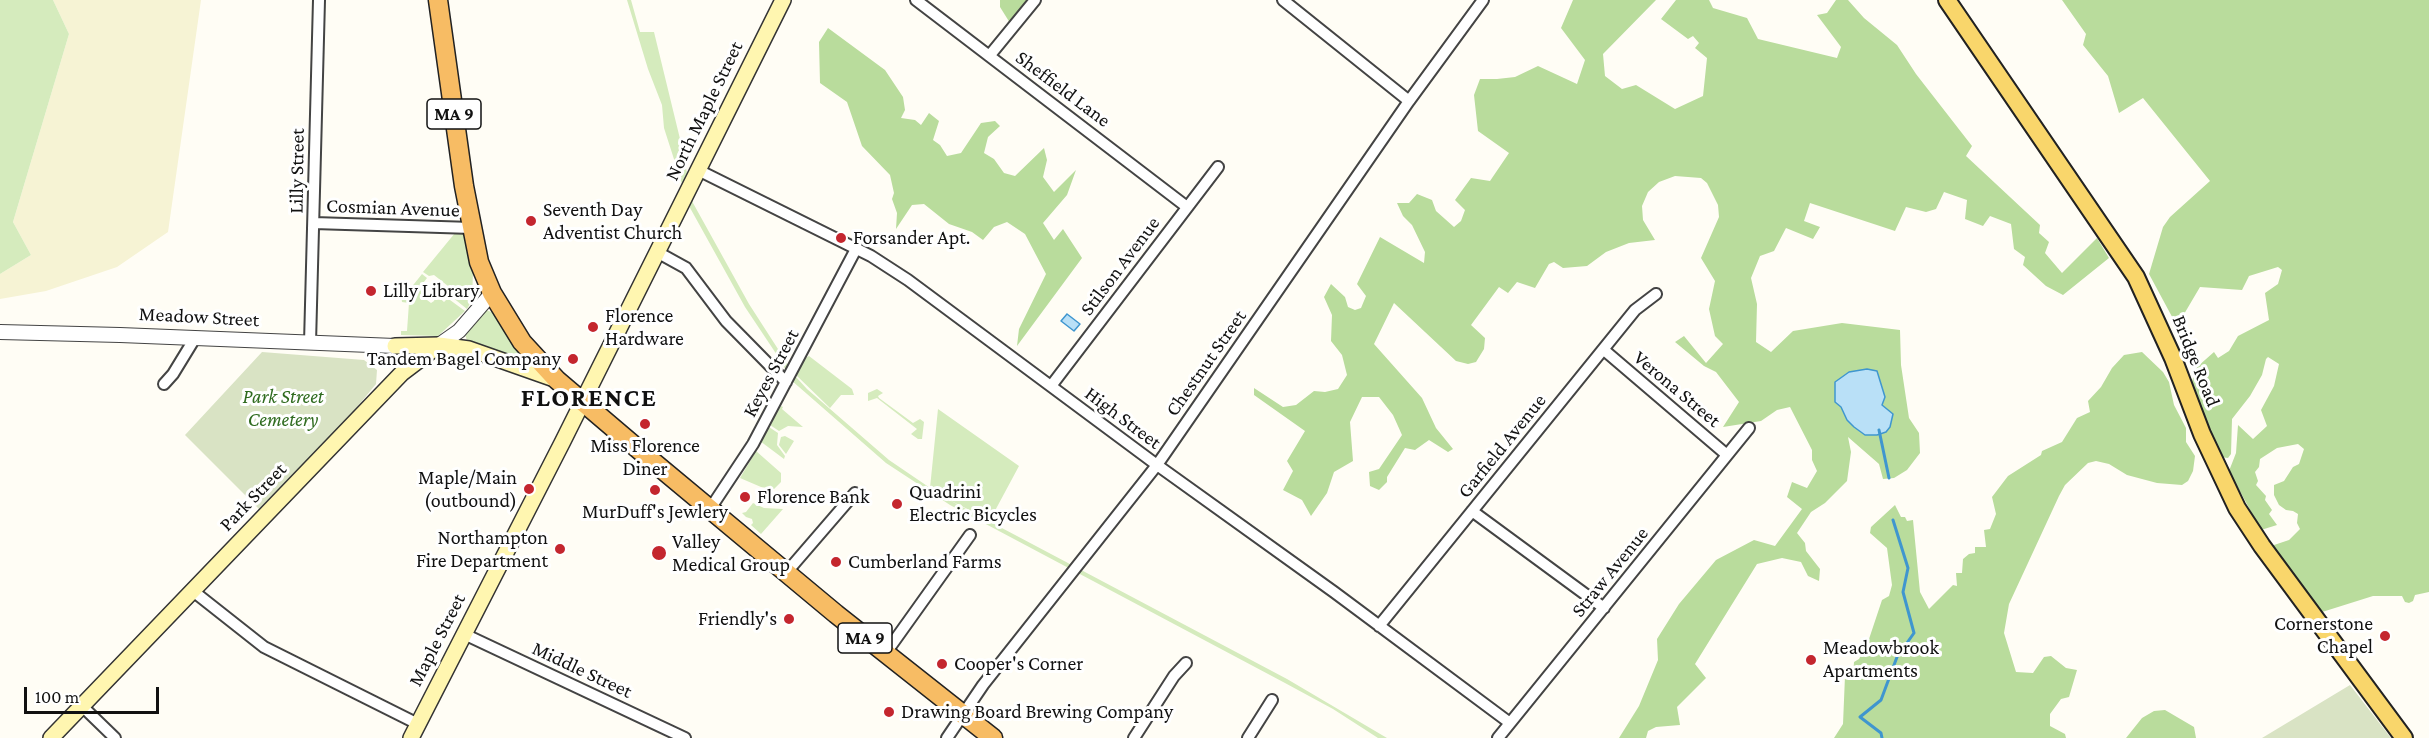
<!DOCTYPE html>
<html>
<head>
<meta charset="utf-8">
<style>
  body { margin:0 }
  #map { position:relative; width:2429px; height:738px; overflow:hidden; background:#fffdf5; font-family:"Crimson Pro",serif }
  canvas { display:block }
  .scale { position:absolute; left:24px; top:687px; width:135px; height:27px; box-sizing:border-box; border:3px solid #111; border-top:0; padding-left:8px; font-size:18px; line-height:21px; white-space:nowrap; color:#111; -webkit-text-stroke:4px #fff; paint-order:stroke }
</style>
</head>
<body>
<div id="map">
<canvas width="2429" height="738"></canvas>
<div class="scale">100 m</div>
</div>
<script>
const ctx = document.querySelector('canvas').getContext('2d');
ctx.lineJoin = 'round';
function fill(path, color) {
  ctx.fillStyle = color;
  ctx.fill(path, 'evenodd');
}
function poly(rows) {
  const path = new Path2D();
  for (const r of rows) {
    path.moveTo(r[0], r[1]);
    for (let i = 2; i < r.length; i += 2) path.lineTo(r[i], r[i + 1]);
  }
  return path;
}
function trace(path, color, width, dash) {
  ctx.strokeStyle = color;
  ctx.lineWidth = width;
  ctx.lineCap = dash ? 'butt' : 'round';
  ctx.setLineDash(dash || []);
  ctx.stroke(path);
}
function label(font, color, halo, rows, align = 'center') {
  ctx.font = font + ' "Crimson Pro",serif';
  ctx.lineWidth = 6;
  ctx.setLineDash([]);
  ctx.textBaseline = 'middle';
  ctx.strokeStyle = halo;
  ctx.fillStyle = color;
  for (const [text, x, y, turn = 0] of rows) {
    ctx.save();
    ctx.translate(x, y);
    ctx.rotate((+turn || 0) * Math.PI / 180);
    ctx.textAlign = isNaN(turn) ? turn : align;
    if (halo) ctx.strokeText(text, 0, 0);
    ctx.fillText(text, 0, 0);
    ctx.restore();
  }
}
fill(poly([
  [53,0,201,0,168,232,117,267,46,291,0,299,0,274,31,255,13,222,69,34]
]), '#f6f3d4');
fill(poly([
  [0,0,53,0,69,34,13,222,31,255,0,274],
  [627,0,631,0,640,32,654,32,681,143,693,203,749,304,796,377,807,389,889,460,939,494,930,488,938,409,1019,466,990,520,949,500,1287,679,1387,738,1378,738,1333,709,1285,683,950,505,886,463,791,380,781,361,745,307,689,206,664,128,662,105,648,69],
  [455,233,461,233,466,236,473,272,472,300,467,309,452,297,451,294,453,290,434,275,429,276,423,272],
  [422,274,427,278,420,287,427,296,427,300,431,303,434,301,436,295,444,302,447,299,450,300,465,311,438,336,401,335,401,331,407,331,409,303,402,302,401,294,403,290,410,289],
  [486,310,494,313,525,358,524,360,467,341,465,334],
  [809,356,852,389,854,395,841,395,830,408,795,374,802,360],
  [877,389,883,393,878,396,879,398,913,423,920,419,924,422,922,439,918,439,911,434,917,429,877,398,868,401,868,393],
  [781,406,783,407,782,409,803,427,788,426,779,431,770,425],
  [769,427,778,433,777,445,785,456,784,459,760,441,766,429],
  [785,436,794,441,786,454,779,445,781,437],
  [756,451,781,473,781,482,774,489,761,487,740,478],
  [753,503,764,508,783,509,761,534,751,525,753,523,752,519,746,517,742,513,746,512]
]), '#d5ebbd');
fill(poly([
  [1000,0,1027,0,1010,23,1000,7],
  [1573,0,1656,0,1603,54,1605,76,1622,89,1636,85,1675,109,1703,96,1707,58,1695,48,1699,43,1693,36,1688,39,1661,19,1676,0,1709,0,1713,8,1747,18,1758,39,1837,58,1841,47,1817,15,1827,13,1836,0,1848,0,1864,18,1897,45,1916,74,1972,146,1966,156,2040,225,2039,233,2049,242,2045,253,2062,273,2097,238,2109,258,2063,295,2046,286,2023,265,2025,257,2014,249,2011,224,1990,216,1983,226,1965,219,1967,200,1944,192,1936,209,1926,212,1906,207,1895,231,1810,203,1804,221,1820,227,1813,239,1786,228,1774,251,1760,256,1751,278,1757,304,1756,342,1771,352,1793,331,1842,323,1900,330,1901,365,1909,418,1919,433,1920,453,1907,470,1894,478,1883,479,1879,464,1848,437,1851,452,1847,481,1825,503,1811,512,1797,533,1805,543,1806,551,1820,569,1819,581,1808,576,1801,562,1782,558,1757,564,1695,664,1706,678,1677,707,1680,725,1656,727,1648,731,1646,738,1619,738,1639,706,1658,660,1657,639,1679,604,1716,560,1754,540,1775,546,1802,509,1787,497,1792,482,1807,488,1817,471,1812,460,1812,450,1790,407,1777,410,1761,421,1723,427,1739,402,1716,372,1704,366,1675,342,1684,336,1706,363,1723,344,1715,336,1709,309,1715,281,1701,258,1719,217,1718,205,1707,183,1701,178,1675,176,1659,182,1648,192,1642,206,1643,220,1655,240,1629,243,1606,252,1587,266,1563,268,1554,262,1549,264,1535,288,1517,282,1508,293,1499,287,1471,325,1485,338,1484,349,1476,362,1468,364,1456,361,1394,303,1374,344,1422,398,1436,428,1453,449,1448,452,1429,440,1415,450,1405,448,1387,477,1387,482,1379,490,1370,486,1369,472,1379,469,1402,435,1393,415,1379,397,1362,397,1350,422,1353,461,1334,472,1327,493,1311,516,1302,500,1283,490,1293,471,1287,461,1305,431,1254,395,1254,388,1283,407,1296,405,1314,391,1325,392,1338,389,1347,375,1342,355,1331,341,1332,315,1324,297,1331,284,1345,297,1348,307,1355,310,1361,308,1366,296,1357,284,1380,237,1424,263,1425,252,1412,225,1403,216,1397,203,1409,203,1417,194,1432,200,1436,211,1454,227,1461,221,1465,210,1455,200,1471,178,1490,181,1509,153,1478,131,1474,95,1480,79,1497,79,1515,77,1538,66,1577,84,1585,60,1561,28],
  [2062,0,2429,0,2429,592,2415,595,2413,601,2409,603,2405,602,2402,596,2373,596,2319,613,2271,546,2289,540,2300,529,2297,523,2298,514,2293,511,2286,510,2279,505,2274,495,2274,485,2284,481,2293,467,2299,464,2304,449,2298,444,2277,448,2260,459,2259,467,2255,472,2258,481,2256,485,2266,496,2265,500,2272,510,2269,514,2277,525,2261,530,2229,471,2236,453,2238,425,2253,439,2267,426,2261,410,2274,386,2279,364,2268,357,2266,359,2262,375,2250,396,2232,419,2231,454,2228,458,2220,457,2191,384,2197,367,2214,352,2218,358,2229,351,2238,336,2269,320,2265,293,2278,284,2282,270,2278,267,2249,276,2242,290,2200,287,2177,326,2149,274,2163,227,2170,217,2210,181,2143,98,2119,113,2108,76,2083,45,2086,34],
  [828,28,885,70,903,97,905,110,901,118,915,120,921,125,929,113,939,121,933,140,940,145,947,156,961,153,981,123,995,121,1000,126,988,137,984,153,994,159,1004,173,1015,176,1044,148,1047,160,1043,177,1054,192,1076,170,1067,195,1043,223,1054,240,1063,229,1082,258,1017,346,1019,329,1046,274,1025,234,1007,222,994,227,983,240,972,232,949,224,924,204,912,205,896,229,897,213,892,199,894,193,890,175,862,146,847,102,820,83,819,42],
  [2142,352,2163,372,2169,382,2174,405,2186,428,2186,442,2195,456,2193,471,2188,481,2182,485,2157,483,2127,475,2109,464,2096,461,2088,463,2065,485,2059,496,2009,604,2004,633,2016,672,2033,673,2044,657,2051,656,2066,668,2077,670,2069,697,2061,699,2050,714,2050,726,2065,734,2066,738,1834,738,1843,724,1845,676,1853,677,1854,662,1859,659,1868,642,1882,600,1889,596,1892,585,1887,548,1870,533,1871,527,1895,505,1901,517,1905,517,1907,521,1913,520,1920,592,1929,609,1953,585,1957,586,1956,573,1962,573,1963,559,1969,554,1975,553,1975,547,1986,547,1984,530,1990,529,1996,514,1992,497,2008,476,2041,455,2042,451,2062,442,2077,418,2090,412,2088,401,2101,387,2112,368,2124,355],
  [2165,710,2194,727,2196,738,2126,738,2142,718,2154,711]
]), '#b9dc9c');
fill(poly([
  [262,352,364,360,377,370,376,384,348,418,259,509,185,435],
  [2350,685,2391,738,2262,738]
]), '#d9e3c4');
const water = poly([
  [1067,314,1080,324,1074,331,1061,321,1067,314],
  [1867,369,1877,371,1885,397,1882,405,1893,414,1890,427,1886,432,1877,435,1865,435,1854,427,1847,420,1841,407,1835,402,1835,382,1849,372,1867,369]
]);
fill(water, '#b9e0f7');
trace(water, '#3f96cf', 1.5);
trace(poly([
  [1879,430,1889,478],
  [1882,738,1881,733,1860,717,1881,700,1897,657,1914,633,1903,592,1908,568,1893,520]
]), '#3f96cf', 3);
const minor = poly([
  [916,0,1187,207],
  [1283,0,1409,101],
  [990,55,1035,0],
  [698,170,871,256,908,280,1157,465,1334,592,1510,723],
  [314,223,472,228],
  [657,252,686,268,726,321,786,382],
  [310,343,319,0],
  [1604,350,1727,455],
  [164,384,173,374,195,338],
  [1051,386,1218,167],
  [710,509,753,444,856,249],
  [1472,511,1604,608],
  [786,573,855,493],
  [193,591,264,647,418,724],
  [1379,626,1635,310,1656,294],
  [464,634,685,738],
  [885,654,970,535],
  [82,706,115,738],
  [947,738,983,685,1157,465,1409,101,1483,0],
  [1134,738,1174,676,1186,663],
  [1248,738,1272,700],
  [1498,738,1749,428]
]);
const tertiary = poly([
  [0,332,120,335,395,346],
  [439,345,459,331,492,293]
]);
const secondary = poly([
  [395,346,439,345,469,349,557,380],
  [51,738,402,373,439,345],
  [411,738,562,443,783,0]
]);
const primary = poly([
  [1947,0,2136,277,2173,358,2202,434,2237,508,2262,546,2404,738]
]);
const trunk = poly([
  [438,0,464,186,479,262,492,293,522,342,557,380,651,460,836,614,993,738]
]);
trace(minor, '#444', 14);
trace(tertiary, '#444', 16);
trace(secondary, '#333', 18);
trace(primary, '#222', 20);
trace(trunk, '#222', 21);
trace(minor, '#fff', 10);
trace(tertiary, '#fff', 14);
trace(secondary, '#fff6b0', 15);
trace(primary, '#f9d66b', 16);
trace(trunk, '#f7bc64', 18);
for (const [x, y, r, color] of [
  [531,221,6,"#c4262e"],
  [841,238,6,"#c4262e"],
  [371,291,6,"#c4262e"],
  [593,327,6,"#c4262e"],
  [573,359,6,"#c4262e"],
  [645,424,6,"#c4262e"],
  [529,489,6,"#c4262e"],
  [655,490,6,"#c4262e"],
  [745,497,6,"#c4262e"],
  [897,504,6,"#c4262e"],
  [560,549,6,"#c4262e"],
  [659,553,8,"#c4262e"],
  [836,562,6,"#c4262e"],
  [789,619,6,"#c4262e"],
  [2385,636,6,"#c4262e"],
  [1811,660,6,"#c4262e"],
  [942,664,6,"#c4262e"],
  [889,712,6,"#c4262e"]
]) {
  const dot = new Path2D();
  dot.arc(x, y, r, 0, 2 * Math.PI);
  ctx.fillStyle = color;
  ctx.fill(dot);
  trace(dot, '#fff', 2);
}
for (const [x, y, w] of [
  [454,114,54],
  [865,638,54]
]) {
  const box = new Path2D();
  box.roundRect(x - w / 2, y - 15, w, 30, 4.5);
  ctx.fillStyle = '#fff';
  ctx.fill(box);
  trace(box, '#111', 1.5);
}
label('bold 18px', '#111', null, [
  ["MA 9",454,114],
  ["MA 9",865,638]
]);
label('20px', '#111', '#fff', [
  ["Sheffield Lane",1063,89,37],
  ["North Maple Street",704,111,-64],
  ["Lilly Street",297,171,-89],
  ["Cosmian Avenue",393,208,2],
  ["Stilson Avenue",1120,266,-53],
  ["Meadow Street",199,317,3],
  ["Bridge Road",2196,361,68],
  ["Chestnut Street",1206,363,-55],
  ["Keyes Street",771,373,-62],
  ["Verona Street",1677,389,40],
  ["High Street",1123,418,37],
  ["Garfield Avenue",1502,446,-51],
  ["Park Street",253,497,-46],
  ["Straw Avenue",1610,572,-51],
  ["Maple Street",437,640,-63],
  ["Middle Street",582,670,25]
]);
label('20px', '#111', '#fff', [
  ["Seventh Day",543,210],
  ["Adventist Church",543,233],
  ["Forsander Apt.",853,238],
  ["Lilly Library",383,291],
  ["Florence",605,316],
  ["Hardware",605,339],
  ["Tandem Bagel Company",561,359,"right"],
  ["Miss Florence",645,446,"center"],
  ["Diner",645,469,"center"],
  ["Maple/Main",517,478,"right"],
  ["(outbound)",517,501,"right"],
  ["Quadrini",909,492],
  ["Electric Bicycles",909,515],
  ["Florence Bank",757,497],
  ["MurDuff's Jewlery",655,512,"center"],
  ["Northampton",548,538,"right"],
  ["Fire Department",548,561,"right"],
  ["Valley",672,542],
  ["Medical Group",672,565],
  ["Cumberland Farms",848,562],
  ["Friendly's",777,619,"right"],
  ["Cornerstone",2373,624,"right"],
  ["Chapel",2373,647,"right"],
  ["Meadowbrook",1823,648],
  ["Apartments",1823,671],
  ["Cooper's Corner",954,664],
  ["Drawing Board Brewing Company",901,712]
], 'left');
label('italic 20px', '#2f6b1f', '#fff', [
  ["Park Street",283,397],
  ["Cemetery",283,420]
]);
ctx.letterSpacing = '1.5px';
label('bold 26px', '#111', '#fff', [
  ["FLORENCE",589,398]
]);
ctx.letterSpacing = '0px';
</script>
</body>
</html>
